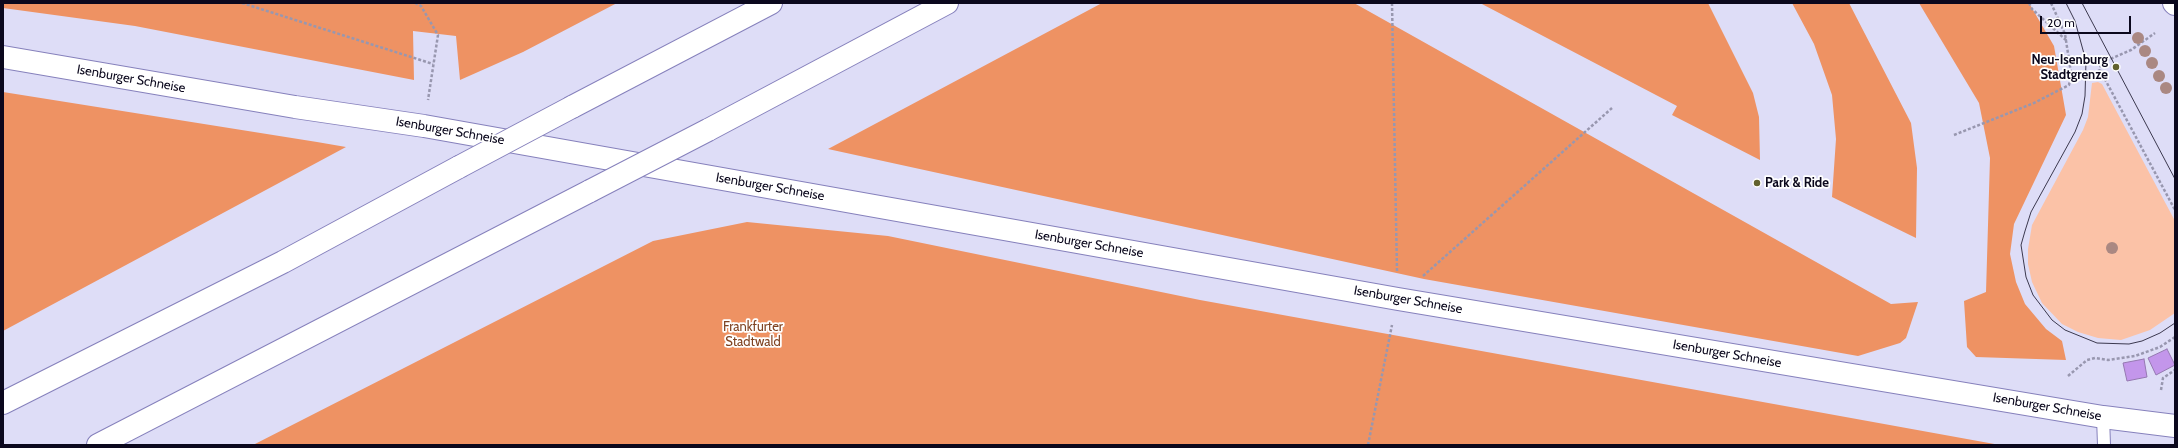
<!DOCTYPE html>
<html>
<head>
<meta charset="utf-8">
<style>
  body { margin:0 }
  #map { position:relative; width:2178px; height:448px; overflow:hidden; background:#deddf7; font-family:Cabin,sans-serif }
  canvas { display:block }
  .frame { position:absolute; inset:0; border:4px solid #0b081d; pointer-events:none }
  .scale { position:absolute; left:2040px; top:16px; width:91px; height:18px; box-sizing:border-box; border:2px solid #0b081d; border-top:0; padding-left:5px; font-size:12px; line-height:14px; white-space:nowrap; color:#0b081d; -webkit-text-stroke:3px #fff; paint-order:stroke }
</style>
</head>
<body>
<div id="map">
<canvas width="2178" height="448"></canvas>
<div class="frame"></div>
<div class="scale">20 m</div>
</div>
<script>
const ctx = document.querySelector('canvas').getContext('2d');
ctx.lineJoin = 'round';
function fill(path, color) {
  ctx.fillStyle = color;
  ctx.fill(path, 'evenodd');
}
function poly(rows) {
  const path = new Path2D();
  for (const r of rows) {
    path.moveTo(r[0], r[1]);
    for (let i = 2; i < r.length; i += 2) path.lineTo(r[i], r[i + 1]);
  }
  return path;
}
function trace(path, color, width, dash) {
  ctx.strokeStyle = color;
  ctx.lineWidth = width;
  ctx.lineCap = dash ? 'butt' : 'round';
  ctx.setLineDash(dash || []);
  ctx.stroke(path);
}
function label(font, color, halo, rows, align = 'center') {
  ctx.font = font + ' Cabin,sans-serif';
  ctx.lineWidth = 3.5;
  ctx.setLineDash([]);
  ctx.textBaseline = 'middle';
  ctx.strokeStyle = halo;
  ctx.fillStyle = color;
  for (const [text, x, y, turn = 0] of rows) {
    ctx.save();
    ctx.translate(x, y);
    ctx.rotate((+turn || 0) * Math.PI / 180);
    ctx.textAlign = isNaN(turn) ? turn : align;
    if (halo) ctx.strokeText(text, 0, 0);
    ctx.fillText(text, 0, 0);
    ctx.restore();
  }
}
fill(poly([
  [2098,82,2102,84,2175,221,2175,313,2150,330,2121,340,2098,338,2078,332,2062,324,2042,303,2032,282,2028,264,2028,249,2032,225,2083,130,2088,117,2092,83]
]), '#fbc2a7');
fill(poly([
  [3,3,617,3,523,52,460,80,456,36,413,31,414,80,135,26,3,8],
  [1102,3,1354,3,1891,304,1918,302,1906,338,1900,343,1858,356,1424,279,828,149],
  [1480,3,1708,3,1753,93,1759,117,1760,160,1672,115,1677,106],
  [1792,3,1849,3,1911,123,1917,168,1916,238,1832,197,1836,139,1832,95,1814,44],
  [1919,3,2029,3,2054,46,2066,115,2014,224,2010,254,2016,282,2025,304,2046,329,2062,341,2066,360,1976,357,1967,347,1964,301,1986,292,1990,158,1979,103],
  [3,92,317,142,346,147,3,331],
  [747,222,888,236,1200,300,2000,445,253,445,653,241]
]), '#ee9263');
const building = poly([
  [2167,349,2175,365,2156,375,2148,358,2167,349],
  [2144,359,2147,377,2127,381,2123,363,2144,359]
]);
fill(building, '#c396eb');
trace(building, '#9579b1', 1);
const service = poly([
  [2103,417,2104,445]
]);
const secondary = poly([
  [2174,3,2175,4],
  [3,57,295,107,424,126,1398,299,2103,417,2175,426]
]);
const motorway = poly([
  [572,107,771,3],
  [708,130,947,3],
  [3,403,283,262,459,167],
  [98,445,590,191]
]);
trace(service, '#8681bc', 14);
trace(secondary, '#8681bc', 24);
trace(motorway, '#8681bc', 24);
trace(poly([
  [242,3,433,64],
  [415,3,421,6,438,35,428,100],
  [1392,3,1397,272],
  [2029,3,2032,9,2067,41],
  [2051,3,2065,34,2071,73],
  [2100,70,2175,210],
  [1954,135,2034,103,2069,85,2071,73,2094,73,2100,70,2101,63,2131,50,2155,33],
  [1423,276,1612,108],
  [2068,376,2087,360,2095,358,2108,360,2135,356,2160,347,2175,337],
  [2161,390,2163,378,2175,370],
  [1368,445,1392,325]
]), '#9897af', 2.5, [3, 2]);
trace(service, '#fff', 12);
trace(secondary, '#fff', 22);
trace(motorway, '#fff', 22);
trace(poly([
  [2066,3,2075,21,2086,61,2085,96,2082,114,2075,132,2031,212,2025,231,2021,245,2026,277,2033,295,2052,320,2065,330,2097,343,2129,344,2142,341,2160,333,2175,323],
  [2082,3,2175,179]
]), '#3b384e', 1);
const motorwayBridge = poly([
  [459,167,572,107],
  [590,191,708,130]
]);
trace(motorwayBridge, '#8681bc', 24, []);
trace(motorwayBridge, '#fff', 22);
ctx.fillStyle = '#aa8882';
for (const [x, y] of [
  [2138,38],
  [2145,51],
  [2152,63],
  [2159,76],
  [2166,88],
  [2112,248]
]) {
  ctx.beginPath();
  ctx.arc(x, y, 6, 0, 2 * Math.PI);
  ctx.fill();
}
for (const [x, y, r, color] of [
  [2116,67,4,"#62612e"],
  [1757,183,4,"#62612e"]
]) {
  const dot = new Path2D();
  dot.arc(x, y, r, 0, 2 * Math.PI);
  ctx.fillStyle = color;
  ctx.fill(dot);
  trace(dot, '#fff', 1.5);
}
label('bold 13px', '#0b081d', '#fff', [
  ["Neu-Isenburg",2108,60],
  ["Stadtgrenze",2108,75],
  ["Park & Ride",1765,183,"left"]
], 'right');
label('13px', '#0b081d', '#fff', [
  ["Isenburger Schneise",131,79,10],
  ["Isenburger Schneise",450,131,10],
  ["Isenburger Schneise",770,187,10],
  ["Isenburger Schneise",1089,244,10],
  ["Isenburger Schneise",1408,300,10],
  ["Isenburger Schneise",1727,354,10],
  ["Isenburger Schneise",2047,407,10]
]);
label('13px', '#7f4322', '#fff', [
  ["Frankfurter",753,327],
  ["Stadtwald",753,342]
]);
</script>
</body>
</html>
